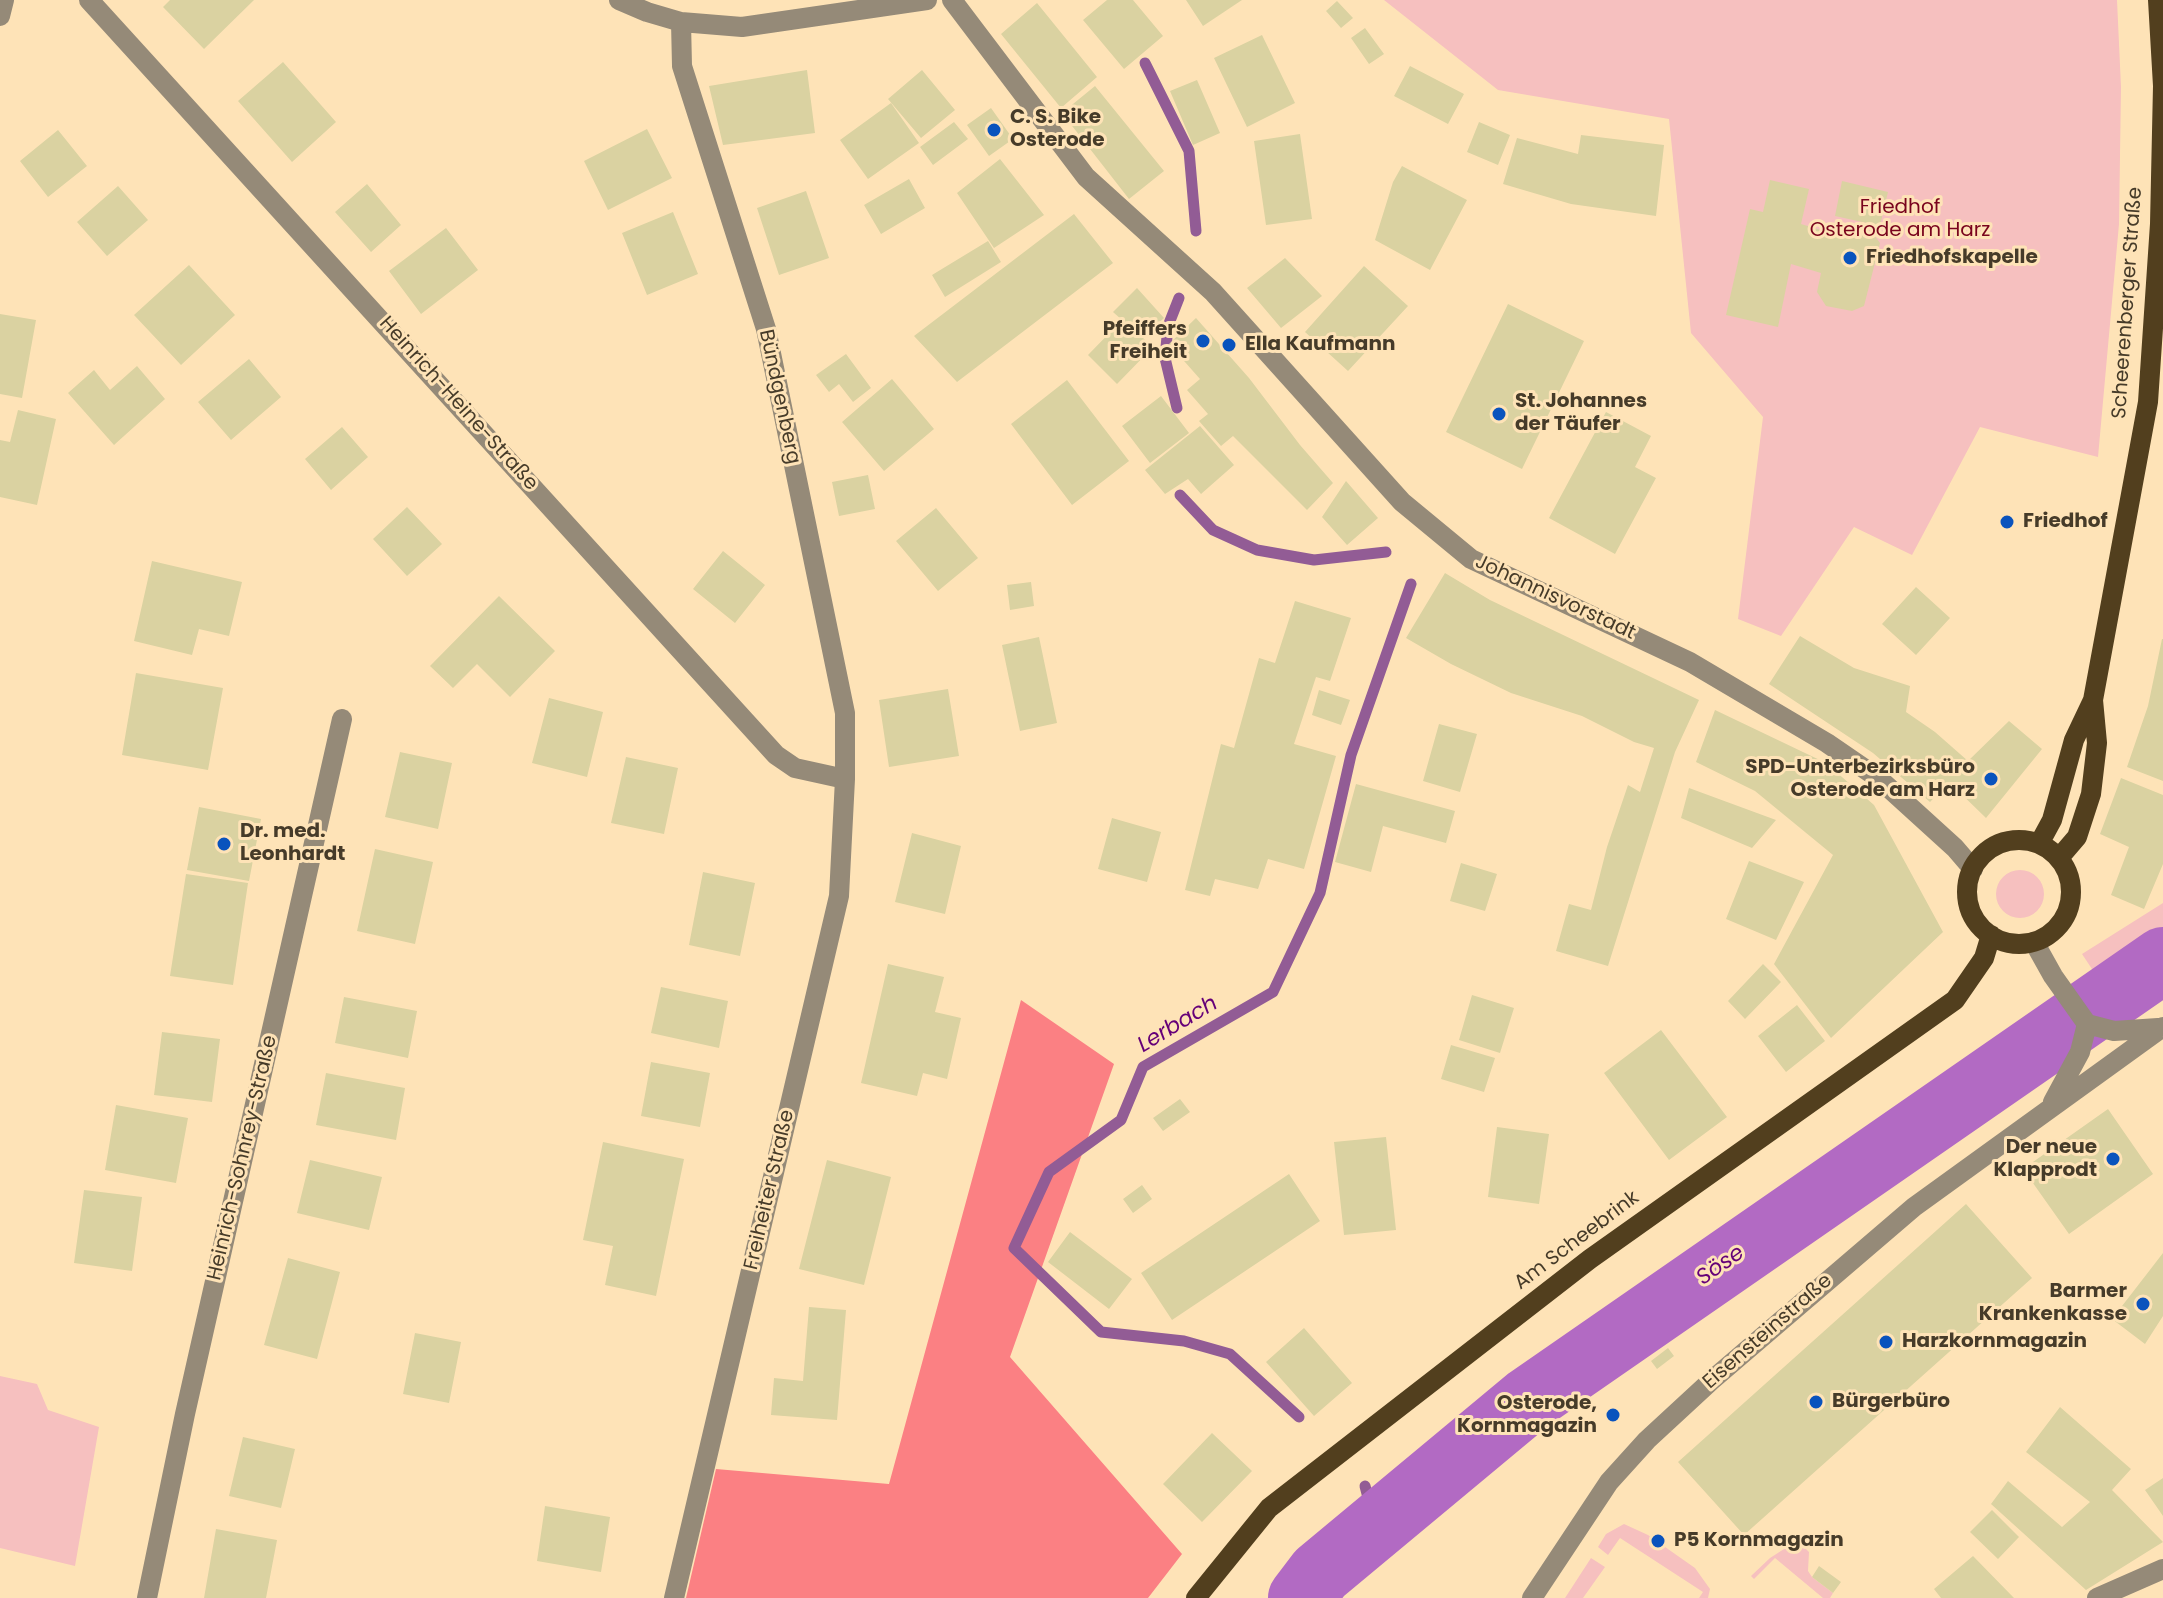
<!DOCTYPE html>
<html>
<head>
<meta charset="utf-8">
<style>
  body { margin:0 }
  canvas { display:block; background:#fee3b7 }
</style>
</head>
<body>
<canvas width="2163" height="1598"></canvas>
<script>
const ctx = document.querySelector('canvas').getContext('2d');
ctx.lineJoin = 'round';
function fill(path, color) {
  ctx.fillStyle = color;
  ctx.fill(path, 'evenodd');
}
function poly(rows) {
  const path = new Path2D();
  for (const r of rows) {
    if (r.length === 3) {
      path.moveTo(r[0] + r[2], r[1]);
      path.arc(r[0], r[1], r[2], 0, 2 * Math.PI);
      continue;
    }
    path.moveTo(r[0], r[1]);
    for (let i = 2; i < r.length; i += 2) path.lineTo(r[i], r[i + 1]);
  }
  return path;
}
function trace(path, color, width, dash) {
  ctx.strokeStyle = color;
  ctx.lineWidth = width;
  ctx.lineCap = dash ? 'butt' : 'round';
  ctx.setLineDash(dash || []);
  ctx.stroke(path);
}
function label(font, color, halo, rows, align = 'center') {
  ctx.font = font + ' Poppins,sans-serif';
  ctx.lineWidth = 6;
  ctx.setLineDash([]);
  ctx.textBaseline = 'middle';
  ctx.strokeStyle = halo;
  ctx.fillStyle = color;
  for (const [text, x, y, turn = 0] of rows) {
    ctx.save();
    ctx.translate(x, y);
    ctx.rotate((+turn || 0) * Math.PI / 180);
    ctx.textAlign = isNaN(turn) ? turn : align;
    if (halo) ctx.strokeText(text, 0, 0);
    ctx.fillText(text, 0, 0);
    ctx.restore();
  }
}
fill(poly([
  [1384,0,2117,0,2121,87,2119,224,2098,457,1980,427,1912,555,1854,527,1781,636,1738,619,1763,417,1691,333,1669,119,1498,90],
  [2020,894,24],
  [2163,903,2163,941,2100,981,2082,954],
  [0,1376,37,1384,48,1410,99,1427,75,1566,0,1548],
  [1624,1524,1648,1535,1695,1568,1710,1589,1708,1598,1699,1598,1703,1592,1620,1538,1608,1555,1598,1547,1606,1534],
  [1795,1542,1799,1542,1809,1552,1808,1571,1812,1577,1833,1593,1830,1598,1823,1598,1775,1558,1754,1579,1751,1576,1770,1558],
  [1591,1558,1605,1567,1583,1598,1565,1598]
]), '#f6c0bf');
fill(poly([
  [1021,1000,1114,1064,1010,1357,1182,1554,1148,1598,686,1598,716,1469,889,1484]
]), '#fb8083');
const water = poly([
  [2163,941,2163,983,2160,985,2155,982,2121,1003,2113,1000,2100,981,2163,941]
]);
fill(water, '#b26ac3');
trace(water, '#925c95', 2);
trace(poly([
  [1145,63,1189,151,1196,231],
  [1177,408,1165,358,1168,326,1179,298],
  [1180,495,1213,530,1257,550,1314,560,1386,552],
  [1299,1417,1230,1354,1184,1341,1101,1332,1014,1248,1049,1172,1121,1120,1143,1067,1273,992,1320,893,1351,755,1411,584],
  [1365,1486,1376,1528]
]), '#925c95', 11);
trace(poly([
  [1301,1598,1320,1573,1528,1400,2163,960]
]), '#b26ac3', 66);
fill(poly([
  [170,0,254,0,204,49,163,7],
  [1107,0,1133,0,1163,36,1124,69,1083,20],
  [1186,0,1242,0,1203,26],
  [1337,1,1353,18,1341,28,1326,11],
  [1037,3,1097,77,1061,108,1001,34],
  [1365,28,1384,54,1369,64,1351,38],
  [1262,35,1295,103,1247,127,1214,58],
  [283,62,336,122,292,162,238,101],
  [1410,66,1464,94,1448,124,1394,96],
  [807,70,815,133,723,145,709,86],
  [922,70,955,110,921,138,888,99],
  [1197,80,1220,133,1193,145,1170,91],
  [1095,86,1164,171,1129,199,1062,113],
  [891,103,919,143,868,179,840,140],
  [991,108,1013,139,989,156,967,125],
  [954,122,968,139,933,165,920,147],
  [1479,122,1510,135,1498,165,1467,152],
  [647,129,672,178,608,210,584,161],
  [58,130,87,166,48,197,20,161],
  [1300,134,1312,219,1266,225,1254,141],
  [1581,135,1664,145,1656,216,1571,204,1503,184,1517,138,1578,154],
  [1000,159,1044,215,994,248,957,193],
  [1402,166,1467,200,1430,270,1375,240,1393,182],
  [909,179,925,208,881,234,864,205],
  [1770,180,1809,189,1801,224,1831,233,1843,226,1871,231,1880,243,1864,306,1852,311,1826,306,1817,292,1821,273,1791,264,1778,327,1726,315,1750,209,1763,212],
  [1842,181,1888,192,1880,226,1835,216],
  [367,184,401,225,371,252,335,212],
  [118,186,148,220,107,256,77,222],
  [806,191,829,258,779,275,757,208],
  [673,212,698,274,647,295,622,233],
  [1074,214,1113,263,957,382,914,336],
  [446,228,478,270,421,314,389,271],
  [988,241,1001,262,945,297,932,275],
  [1285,258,1322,296,1281,328,1247,288],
  [189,265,235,315,181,365,134,315],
  [1364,266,1408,306,1348,371,1305,332],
  [1137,288,1164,318,1143,338,1153,347,1117,384,1088,355,1122,320,1113,312],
  [1508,304,1584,341,1522,469,1446,432],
  [0,314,36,320,22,398,0,394],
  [1196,318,1249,378,1300,445,1333,483,1307,510,1233,436,1221,446,1199,421,1208,414,1187,390,1200,379,1169,344],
  [846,354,871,388,853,402,839,384,829,392,816,375],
  [249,359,281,397,231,440,198,402],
  [137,366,165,399,114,445,68,393,94,370,110,390],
  [892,379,934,429,884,471,842,422],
  [1067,380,1129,461,1072,505,1011,424],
  [1161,396,1189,433,1150,463,1122,426],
  [18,410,56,419,37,505,0,497,0,440,10,442],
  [1606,412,1651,436,1635,467,1656,478,1615,554,1549,518],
  [1200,426,1234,465,1201,494,1188,479,1165,494,1145,470],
  [342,427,368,457,331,490,305,459],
  [868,475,875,509,839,516,832,482],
  [1346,481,1378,518,1347,545,1322,517],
  [407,507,442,544,407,576,373,539],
  [936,508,978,558,938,591,896,541],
  [723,551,765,585,735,623,693,589],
  [152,561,242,582,229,636,199,629,192,655,134,641],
  [1445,573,1490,600,1699,700,1675,752,1608,966,1556,951,1569,904,1591,910,1607,847,1628,785,1640,792,1654,748,1634,742,1582,716,1511,693,1451,664,1406,638],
  [1031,582,1034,606,1010,610,1007,585],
  [1916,587,1950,618,1916,655,1882,624],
  [499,596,555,651,510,697,477,664,453,688,430,666],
  [1295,601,1351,618,1330,681,1316,677,1294,744,1336,756,1304,869,1268,859,1258,889,1215,879,1210,896,1185,890,1221,744,1234,748,1259,658,1275,663],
  [1800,636,1854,668,1910,686,1906,712,1935,732,1968,761,2009,721,2042,749,1986,818,1949,782,1930,802,1873,753,1769,684],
  [1039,637,1057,723,1020,731,1002,645],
  [2162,639,2163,639,2163,781,2127,767,2148,706],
  [136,673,223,688,208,770,122,755],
  [948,689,959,756,889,767,879,700],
  [1319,690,1350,700,1341,725,1312,715],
  [549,698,603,712,587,777,532,763],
  [1715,710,1826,763,1874,805,1943,932,1831,1038,1774,964,1833,855,1755,791,1696,762],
  [1439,724,1477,734,1460,792,1423,781],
  [400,752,452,763,438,829,385,817],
  [626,757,678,768,664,834,611,823],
  [2121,778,2163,795,2163,864,2144,909,2111,895,2129,847,2100,834],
  [1356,784,1455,811,1446,843,1383,826,1371,872,1335,862],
  [1689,788,1776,820,1752,848,1681,818],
  [199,807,261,819,249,881,187,870],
  [1112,818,1161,832,1147,882,1098,869],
  [912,833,961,846,945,914,895,902],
  [375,849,433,862,415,944,357,931],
  [1749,861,1804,882,1776,940,1726,919],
  [1461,863,1497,874,1485,911,1450,901],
  [703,872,755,883,740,956,689,945],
  [186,874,248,883,233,985,170,976],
  [888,964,944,977,935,1012,961,1018,947,1079,923,1073,917,1096,861,1083],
  [1763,964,1781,982,1745,1019,1728,1001],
  [661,987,728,1001,719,1048,651,1033],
  [1472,995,1514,1008,1500,1053,1459,1040],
  [344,997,417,1011,408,1058,335,1043],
  [1797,1005,1825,1041,1786,1072,1758,1036],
  [1661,1030,1727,1117,1669,1160,1604,1073],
  [162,1032,220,1039,212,1102,154,1095],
  [1451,1045,1495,1058,1484,1092,1441,1079],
  [651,1062,710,1073,700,1127,641,1116],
  [326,1073,405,1088,396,1140,316,1125],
  [1180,1099,1190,1112,1163,1131,1153,1118],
  [116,1105,188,1118,176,1183,105,1170],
  [2108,1109,2153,1174,2069,1234,2023,1169],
  [1497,1127,1549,1134,1539,1204,1488,1197],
  [1386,1137,1396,1230,1344,1235,1334,1142],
  [603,1142,684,1159,656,1296,605,1285,613,1246,583,1240],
  [310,1160,382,1177,369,1230,297,1213],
  [827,1160,891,1177,864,1285,799,1269],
  [1289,1174,1320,1221,1172,1320,1141,1273],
  [1142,1185,1152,1199,1133,1213,1123,1199],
  [84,1190,142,1197,132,1271,74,1263],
  [1966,1204,2032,1278,1744,1535,1678,1462],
  [1070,1232,1132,1279,1109,1309,1048,1262],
  [2163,1253,2163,1316,2145,1344,2112,1319],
  [288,1258,340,1272,317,1359,264,1345],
  [809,1307,846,1310,837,1420,771,1415,774,1378,803,1381],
  [1304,1328,1352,1383,1314,1416,1266,1362],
  [415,1333,461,1342,449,1403,403,1394],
  [1668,1348,1674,1356,1657,1369,1651,1361],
  [2060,1407,2131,1469,2112,1490,2163,1542,2086,1590,1991,1504,2008,1481,2062,1527,2090,1502,2026,1452],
  [1212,1433,1252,1471,1202,1522,1163,1484],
  [243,1437,295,1449,281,1508,229,1496],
  [2163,1478,2163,1516,2145,1490],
  [545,1506,610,1517,601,1572,537,1561],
  [1992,1510,2019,1537,1998,1559,1970,1532],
  [216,1529,277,1540,266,1598,204,1598],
  [1973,1556,2014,1598,1941,1598,1934,1589],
  [1819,1566,1841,1582,1833,1593,1812,1577]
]), '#dad2a1');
trace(poly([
  [89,0,776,755,795,768,845,779],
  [619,0,647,12,681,22,742,27,927,0],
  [952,0,1086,177,1213,292,1402,502,1471,559,1690,662,1827,743,1878,778,1955,848,1973,869],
  [0,16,4,0],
  [2034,942,2053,976,2087,1024],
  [2087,1024,2114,1031,2158,1028],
  [2053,1102,2080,1052,2087,1024],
  [147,1598,185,1414,342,719],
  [674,1598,839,896,845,779,845,713,766,329,682,66,681,22],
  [1532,1598,1609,1482,1647,1440,1712,1380,1914,1207,2163,1027],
  [2097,1598,2163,1569]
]), '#958a78', 20);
trace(poly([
  [2019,892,52],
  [2039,844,2052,820,2074,740,2093,700],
  [2059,858,2077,837,2091,794,2097,743,2093,700,2148,402,2160,224,2163,86,2158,0],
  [1196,1598,1269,1508,1590,1259,1955,1000,1984,958,1991,935]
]), '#523f1e', 20);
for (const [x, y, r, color] of [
  [994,130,8,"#0a53bd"],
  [1850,258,8,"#0a53bd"],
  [1203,341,8,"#0a53bd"],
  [1229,345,8,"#0a53bd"],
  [1499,414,8,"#0a53bd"],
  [2007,522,8,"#0a53bd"],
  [1991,779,8,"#0a53bd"],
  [224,844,8,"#0a53bd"],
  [2113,1159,8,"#0a53bd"],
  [2143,1304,8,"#0a53bd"],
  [1886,1342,8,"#0a53bd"],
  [1816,1402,8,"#0a53bd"],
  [1613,1415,8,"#0a53bd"],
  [1658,1541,8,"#0a53bd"]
]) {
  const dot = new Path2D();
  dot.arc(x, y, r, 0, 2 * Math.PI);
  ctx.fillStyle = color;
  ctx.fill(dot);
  trace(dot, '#fee3b7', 3);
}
label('bold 20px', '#463b29', '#fee3b7', [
  ["C. S. Bike",1010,118],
  ["Osterode",1010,141],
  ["Friedhofskapelle",1866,258],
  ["Pfeiffers",1187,330,"right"],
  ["Freiheit",1187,353,"right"],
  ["Ella Kaufmann",1245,345],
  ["St. Johannes",1515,402],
  ["der Täufer",1515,425],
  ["Friedhof",2023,522],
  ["SPD-Unterbezirksbüro",1975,768,"right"],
  ["Osterode am Harz",1975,791,"right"],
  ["Dr. med.",240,832],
  ["Leonhardt",240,855],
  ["Der neue",2097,1148,"right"],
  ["Klapprodt",2097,1171,"right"],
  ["Barmer",2127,1292,"right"],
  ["Krankenkasse",2127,1315,"right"],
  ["Harzkornmagazin",1902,1342],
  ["Bürgerbüro",1832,1402],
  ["Osterode,",1597,1404,"right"],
  ["Kornmagazin",1597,1427,"right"],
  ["P5 Kornmagazin",1674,1541]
], 'left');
label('20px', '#79041d', '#fee3b7', [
  ["Friedhof",1900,208],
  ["Osterode am Harz",1900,231]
]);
label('20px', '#463b29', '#fee3b7', [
  ["Scheerenberger Straße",2128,303,-86],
  ["Bündgenberg",779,397,78],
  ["Heinrich-Heine-Straße",458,404,48],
  ["Johannisvorstadt",1555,598,25],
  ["Heinrich-Sohnrey-Straße",243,1158,-77],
  ["Freiheiter Straße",770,1190,-77],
  ["Am Scheebrink",1577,1241,-37],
  ["Eisensteinstraße",1768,1332,-41]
]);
label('italic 22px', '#650078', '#fee3b7', [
  ["Lerbach",1178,1025,-31],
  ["Söse",1721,1266,-35]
]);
</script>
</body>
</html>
